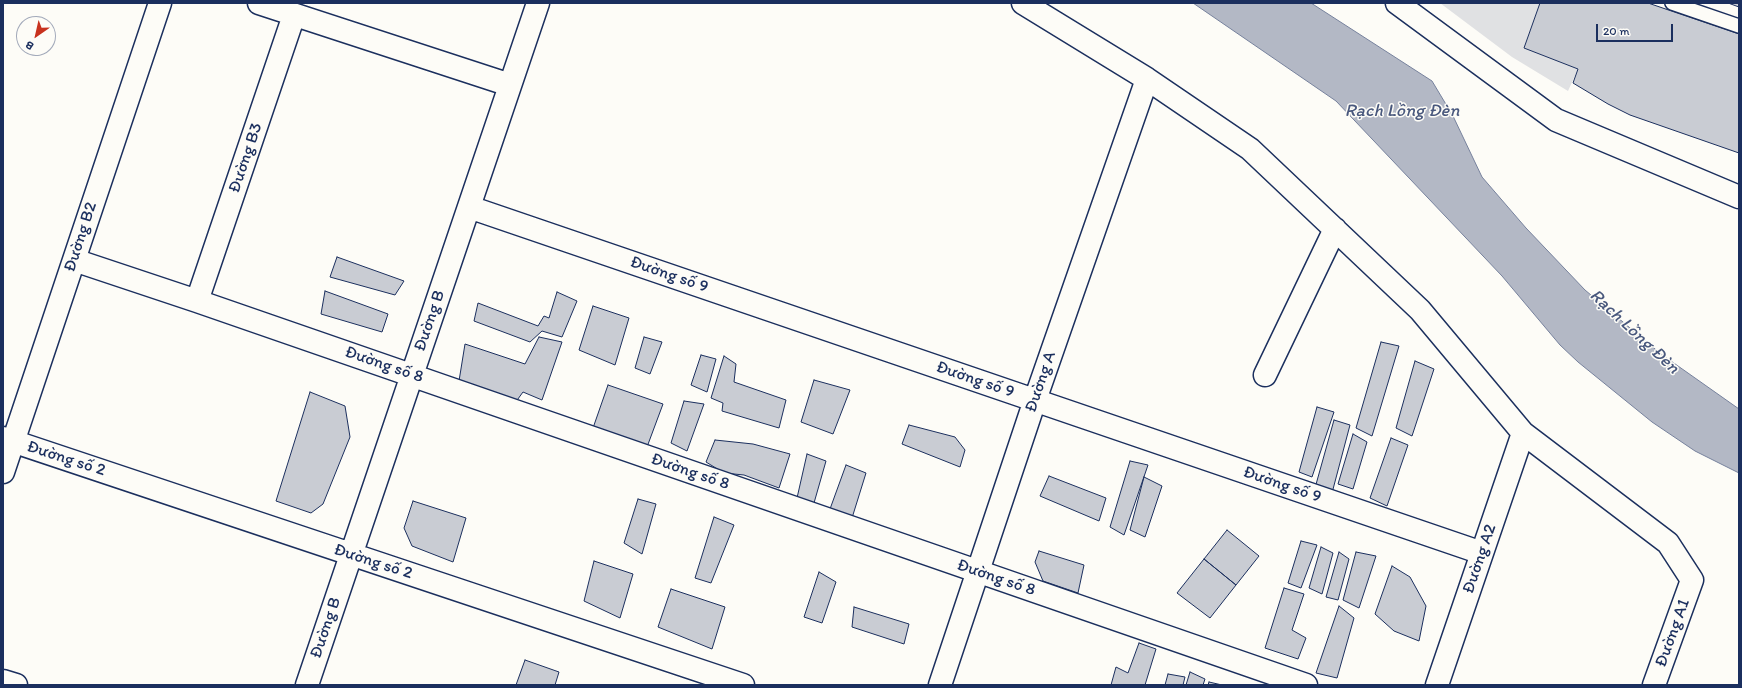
<!DOCTYPE html>
<html>
<head>
<meta charset="utf-8">
<style>
  body { margin:0 }
  #map { position:relative; width:1742px; height:688px; overflow:hidden; background:#fdfcf7; font-family:Itim,sans-serif }
  canvas { display:block }
  .frame { position:absolute; inset:0; border:4px solid #1b2f5e; pointer-events:none }
  .north { position:absolute; left:16px; top:16px; width:40px; height:40px; box-sizing:border-box; background:#fdfcf7; border:1px solid #a3aaba; border-radius:50%; rotate:214deg; font-size:11px; font-weight:700; line-height:16px; text-align:center; color:#1b2f5e }
  .north::after { content:''; display:block; margin:auto; width:14px; height:18px; background:#c8321e; clip-path:polygon(50% 0,100% 100%,50% 72%,0 100%) }
  .scale { position:absolute; left:1596px; top:24px; width:77px; height:18px; box-sizing:border-box; border:2px solid #1b2f5e; border-top:0; padding-left:5px; font-size:12px; line-height:14px; white-space:nowrap; color:#1b2f5e; -webkit-text-stroke:3px #fdfcf7; paint-order:stroke }
</style>
</head>
<body>
<div id="map">
<canvas width="1742" height="688"></canvas>
<div class="frame"></div>
<div class="north">B</div>
<div class="scale">20 m</div>
</div>
<script>
const ctx = document.querySelector('canvas').getContext('2d');
ctx.lineJoin = 'round';
function fill(path, color) {
  ctx.fillStyle = color;
  ctx.fill(path, 'evenodd');
}
function poly(rows) {
  const path = new Path2D();
  for (const r of rows) {
    path.moveTo(r[0], r[1]);
    for (let i = 2; i < r.length; i += 2) path.lineTo(r[i], r[i + 1]);
  }
  return path;
}
function trace(path, color, width, dash) {
  ctx.strokeStyle = color;
  ctx.lineWidth = width;
  ctx.lineCap = dash ? 'butt' : 'round';
  ctx.setLineDash(dash || []);
  ctx.stroke(path);
}
function label(font, color, halo, rows, align = 'center') {
  ctx.font = font + ' Itim,sans-serif';
  ctx.lineWidth = 3;
  ctx.setLineDash([]);
  ctx.textBaseline = 'middle';
  ctx.strokeStyle = halo;
  ctx.fillStyle = color;
  for (const [text, x, y, turn = 0] of rows) {
    ctx.save();
    ctx.translate(x, y);
    ctx.rotate((+turn || 0) * Math.PI / 180);
    ctx.textAlign = isNaN(turn) ? turn : align;
    if (halo) ctx.strokeText(text, 0, 0);
    ctx.fillText(text, 0, 0);
    ctx.restore();
  }
}
fill(poly([
  [1440,3,1540,3,1524,48,1578,69,1568,91,1512,57]
]), '#e0e1e3');
const water = poly([
  [1193,3,1311,3,1432,81,1453,116,1482,177,1526,228,1585,290,1661,354,1739,409,1739,473,1695,451,1652,422,1578,362,1560,345,1502,276,1336,101,1193,3]
]);
fill(water, '#b3b8c5');
trace(water, '#76819c', 1);
const building = poly([
  [1540,3,1648,3,1739,34,1739,153,1630,115,1608,104,1573,83,1578,69,1524,48,1540,3],
  [1728,3,1739,3,1739,7,1728,3],
  [337,257,404,281,395,295,330,277,337,257],
  [325,291,388,314,382,332,321,314,325,291],
  [557,292,577,301,562,337,542,331,530,342,474,321,478,303,538,326,544,316,549,318,557,292],
  [593,306,629,318,615,365,579,350,593,306],
  [539,337,562,342,542,400,523,392,515,403,459,381,465,344,525,364,539,337],
  [644,337,662,342,650,374,635,368,644,337],
  [1381,342,1399,346,1372,436,1356,428,1381,342],
  [701,355,716,359,707,392,691,385,701,355],
  [724,356,736,364,734,382,786,400,779,428,722,411,723,403,711,398,724,356],
  [1415,361,1434,369,1412,436,1396,428,1415,361],
  [814,380,850,390,833,434,801,422,814,380],
  [608,385,663,404,647,447,593,428,608,385],
  [310,392,345,406,350,437,323,504,311,513,276,501,310,392],
  [684,401,704,404,687,451,671,443,684,401],
  [1317,407,1334,412,1312,477,1299,472,1317,407],
  [1334,420,1350,425,1332,493,1315,488,1334,420],
  [909,425,955,437,965,450,960,467,902,444,909,425],
  [1353,434,1367,442,1353,489,1338,484,1353,434],
  [1391,438,1408,445,1387,506,1370,498,1391,438],
  [715,440,753,444,790,454,779,488,744,475,724,473,706,462,715,440],
  [807,454,826,461,814,503,797,498,807,454],
  [1130,461,1148,465,1124,535,1110,527,1130,461],
  [846,465,866,473,852,518,830,509,846,465],
  [1049,476,1106,498,1099,521,1040,496,1049,476],
  [1144,477,1162,486,1145,537,1130,530,1144,477],
  [638,499,656,504,642,554,624,543,638,499],
  [413,501,466,518,453,562,412,546,404,528,413,501],
  [714,517,734,525,711,583,695,578,714,517],
  [1227,530,1259,556,1236,585,1204,559,1227,530],
  [1301,541,1317,545,1301,588,1288,583,1301,541],
  [1321,547,1333,553,1322,594,1309,588,1321,547],
  [1039,551,1084,565,1078,593,1043,581,1035,562,1039,551],
  [1339,552,1349,559,1338,600,1326,597,1339,552],
  [1356,552,1376,556,1359,608,1343,600,1356,552],
  [1204,559,1236,585,1210,618,1177,593,1204,559],
  [594,561,633,574,620,618,584,601,594,561],
  [1392,566,1410,577,1426,606,1419,641,1394,631,1375,614,1392,566],
  [819,572,836,582,822,623,804,617,819,572],
  [1284,588,1304,594,1292,630,1306,638,1298,659,1265,648,1284,588],
  [671,589,725,607,712,649,658,627,671,589],
  [1339,606,1354,618,1337,678,1316,673,1339,606],
  [854,607,909,624,904,644,852,627,854,607],
  [1139,643,1156,649,1145,685,1111,685,1116,667,1128,673,1139,643],
  [525,660,559,672,555,685,516,685,525,660],
  [1190,672,1205,679,1203,685,1186,685,1190,672],
  [1168,674,1185,677,1183,685,1165,685,1168,674],
  [1209,682,1222,685,1208,685,1209,682]
]);
fill(building, '#c9ccd3');
trace(building, '#1b2f5e', 1);
const lane = poly([
  [1672,3,1739,26]
]);
const street = poly([
  [259,3,510,85],
  [1023,3,1147,79,1250,149,1420,310,1523,433,1668,543,1692,580,1654,685],
  [1397,3,1556,120,1739,197],
  [469,207,1482,553],
  [74,260,197,301,1306,685],
  [197,301,294,15],
  [1265,375,1335,229],
  [3,438,743,685],
  [3,472,160,3],
  [3,681,16,685],
  [307,685,538,3],
  [940,685,1035,400,1147,79],
  [1437,685,1523,433]
]);
trace(lane, '#1b2f5e', 16);
trace(street, '#1b2f5e', 25);
trace(lane, '#fdfcf7', 13);
trace(street, '#fdfcf7', 22);
label('17px', '#1b2f5e', '#fdfcf7', [
  ["Đường B3",246,158,-71],
  ["Đường B2",81,237,-72],
  ["Đường số 9",669,275,19],
  ["Đường B",430,321,-71],
  ["Đường số 8",384,365,19],
  ["Đường số 9",975,380,19],
  ["Đường A",1041,382,-71],
  ["Đường số 2",66,459,18],
  ["Đường số 8",690,472,19],
  ["Đường số 9",1282,485,19],
  ["Đường A2",1480,559,-71],
  ["Đường số 2",373,562,18],
  ["Đường số 8",996,578,19],
  ["Đường B",326,628,-71],
  ["Đường A1",1673,633,-70]
]);
label('italic 18px', '#49587d', '#fdfcf7', [
  ["Rạch Lồng Đèn",1402,111],
  ["Rạch Lồng Đèn",1634,332,43]
]);
</script>
</body>
</html>
